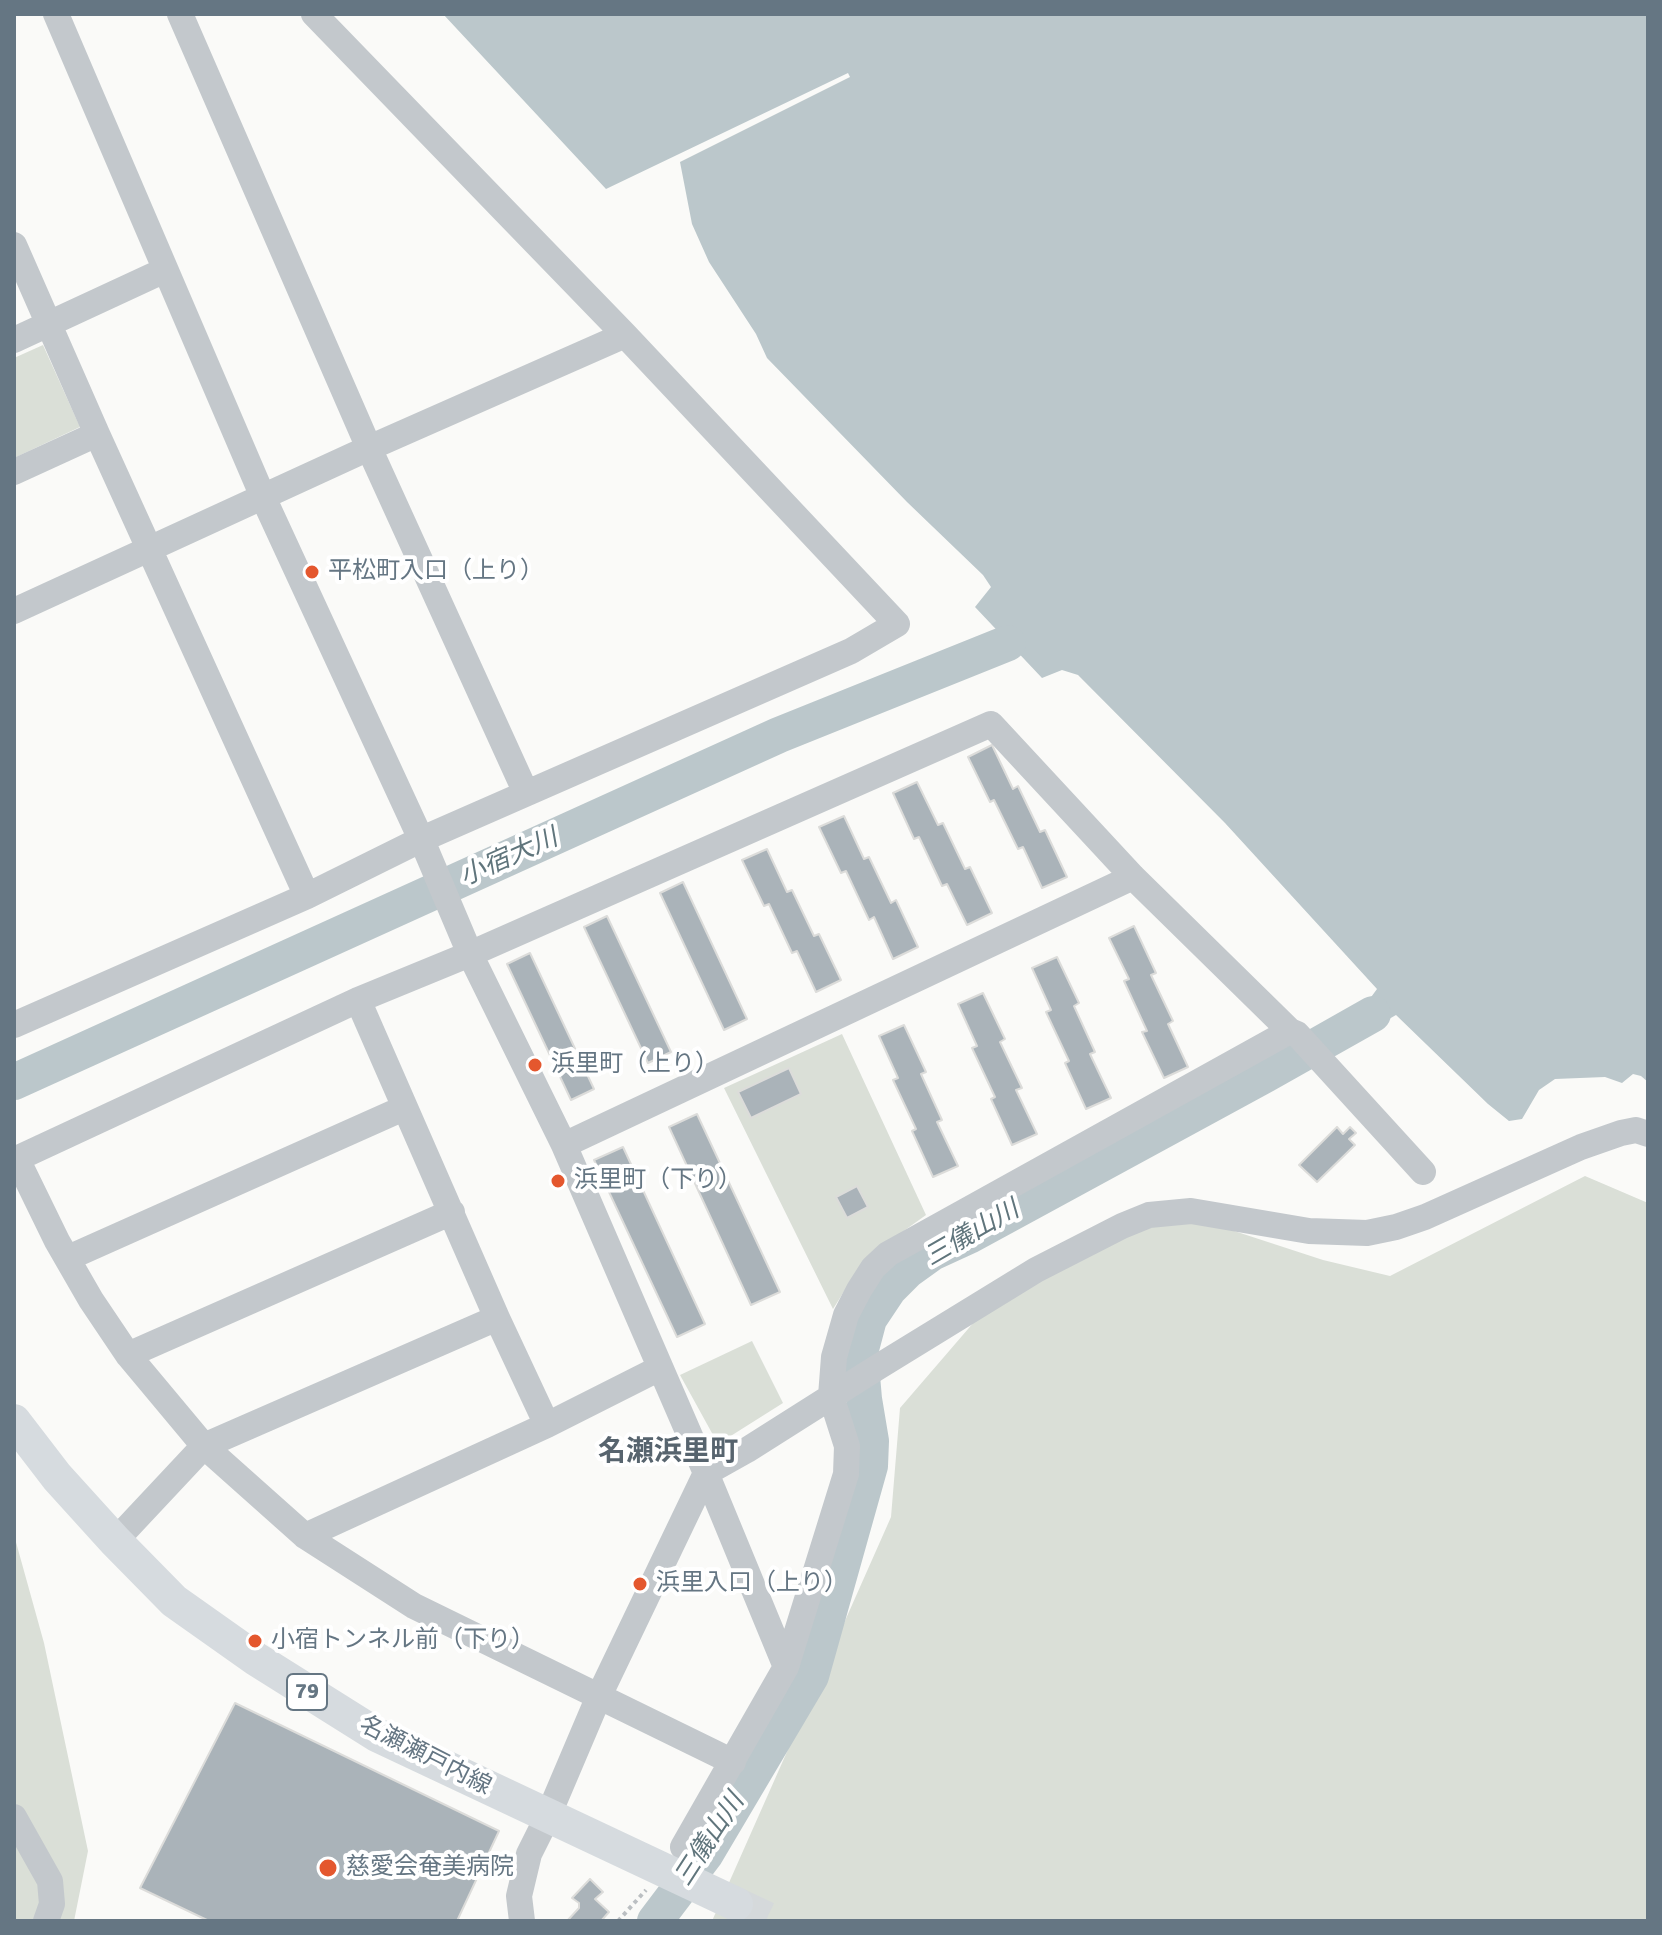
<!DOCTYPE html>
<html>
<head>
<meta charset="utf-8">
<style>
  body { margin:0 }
  #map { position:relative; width:1662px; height:1935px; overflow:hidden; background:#fafaf8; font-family:Signika,sans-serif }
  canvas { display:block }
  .frame { position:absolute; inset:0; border:16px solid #657683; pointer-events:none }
</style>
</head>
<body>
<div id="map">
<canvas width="1662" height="1935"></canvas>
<div class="frame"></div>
</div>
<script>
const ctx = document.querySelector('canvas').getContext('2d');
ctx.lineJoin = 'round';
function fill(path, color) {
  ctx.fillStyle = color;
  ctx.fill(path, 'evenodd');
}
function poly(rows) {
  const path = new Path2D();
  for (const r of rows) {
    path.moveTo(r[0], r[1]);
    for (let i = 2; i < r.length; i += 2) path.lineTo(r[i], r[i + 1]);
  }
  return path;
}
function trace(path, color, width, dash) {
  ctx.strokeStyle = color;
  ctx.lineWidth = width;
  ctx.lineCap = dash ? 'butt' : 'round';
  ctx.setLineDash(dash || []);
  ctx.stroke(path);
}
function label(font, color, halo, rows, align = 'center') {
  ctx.font = font + ' Signika,"Noto Sans JP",sans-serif';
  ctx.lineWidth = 8;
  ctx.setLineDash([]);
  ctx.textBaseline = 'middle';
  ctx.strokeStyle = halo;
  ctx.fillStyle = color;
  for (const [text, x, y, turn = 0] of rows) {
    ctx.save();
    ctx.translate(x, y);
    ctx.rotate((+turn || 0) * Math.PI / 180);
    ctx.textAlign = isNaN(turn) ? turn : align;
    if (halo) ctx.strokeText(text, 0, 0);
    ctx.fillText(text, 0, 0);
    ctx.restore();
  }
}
fill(poly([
  [43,345,80,427,14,458,14,358],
  [842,1034,926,1215,873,1253,855,1274,833,1309,724,1088],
  [1585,1176,1648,1203,1648,1921,712,1921,891,1517,900,1408,999,1293,1176,1212,1323,1260,1390,1276],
  [752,1341,783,1403,718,1444,680,1375],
  [14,1535,44,1643,88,1851,74,1921,14,1921]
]), '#dadfd7');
fill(poly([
  [443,14,1648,14,1648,1082,1641,1076,1633,1074,1622,1083,1605,1077,1555,1079,1539,1090,1522,1119,1509,1121,1488,1104,1396,1015,1382,1023,1366,1004,1377,989,1225,823,1078,675,1062,670,1042,678,975,607,991,587,983,575,907,502,767,358,756,334,709,262,692,224,680,162,850,77,848,73,606,189]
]), '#bbc7cb');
trace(poly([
  [14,1082,779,735,1008,643],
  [655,1921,705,1855,811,1676,870,1466,871,1441,864,1399,860,1353,869,1319,889,1289,907,1271,932,1253,969,1236,1265,1075,1373,1014]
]), '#bbc7cb', 36);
const building = poly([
  [992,745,1013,789,1018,786,1040,832,1045,830,1067,877,1042,888,1023,847,1018,849,994,800,990,802,968,757,992,745],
  [917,782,938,825,943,823,965,869,970,867,992,913,967,925,947,884,942,886,919,837,914,839,893,793,917,782],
  [844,816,864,859,869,857,891,903,896,900,918,947,893,959,874,917,869,920,846,871,841,873,819,827,844,816],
  [767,849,787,892,792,890,814,936,819,934,841,980,816,992,797,951,792,953,769,904,764,906,742,860,767,849],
  [683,882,747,1019,724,1030,660,893,683,882],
  [607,916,671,1052,648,1063,584,927,607,916],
  [1134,926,1156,973,1151,975,1173,1021,1168,1024,1188,1067,1164,1078,1142,1032,1147,1031,1124,981,1129,979,1109,938,1134,926],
  [530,953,594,1089,571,1100,507,964,530,953],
  [1057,957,1079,1003,1074,1006,1095,1052,1090,1054,1111,1098,1086,1109,1065,1063,1069,1061,1046,1012,1051,1010,1032,968,1057,957],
  [983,993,1005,1039,1000,1042,1022,1088,1016,1090,1037,1134,1012,1145,991,1099,995,1097,972,1048,977,1046,958,1004,983,993],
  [904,1025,926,1072,921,1074,942,1120,937,1122,958,1166,933,1177,912,1131,916,1129,893,1080,898,1078,879,1036,904,1025],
  [789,1068,801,1094,751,1118,738,1092,789,1068],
  [697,1114,780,1292,751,1305,669,1127,697,1114],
  [1337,1127,1343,1134,1350,1127,1356,1133,1349,1139,1355,1145,1317,1182,1299,1165,1337,1127],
  [623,1147,705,1324,677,1337,594,1160,623,1147],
  [857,1186,868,1207,847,1218,836,1197,857,1186],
  [235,1703,499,1831,457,1921,209,1921,140,1888,235,1703],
  [590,1879,603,1892,595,1899,609,1912,601,1921,567,1921,579,1908,579,1903,572,1898,590,1879]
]);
fill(building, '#aab3b9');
trace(building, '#dcdcda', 2);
trace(poly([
  [736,1904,772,1921]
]), '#d5d9db', 34, [34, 17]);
trace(poly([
  [618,1921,646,1890]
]), '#bbbfc2', 4, [4, 4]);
trace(poly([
  [56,14,263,497,426,850,470,954,564,1145,706,1473,786,1667],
  [180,14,369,448,526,793],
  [14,245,97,434,307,896],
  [14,340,165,270],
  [14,472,97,434],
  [14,611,369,448,625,335],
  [358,1000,497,1318,547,1425],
  [14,1025,307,896,420,840,851,651,897,624,625,335,314,14],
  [564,1145,1133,877],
  [17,1159,57,1241,91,1300,128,1355,204,1446,305,1536,414,1606,733,1762],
  [14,1160,358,1000,470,954,991,724,1133,877,1290,1031,1297,1034,1423,1172],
  [68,1258,404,1108],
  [128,1355,452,1212],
  [305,1536,547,1425,660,1368],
  [115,1541,204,1446,497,1318],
  [14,1817,50,1881,52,1904,46,1921],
  [683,1847,786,1667,846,1474,847,1446,831,1396,834,1357,846,1315,859,1290,873,1268,888,1254,1290,1031],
  [522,1921,519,1896,529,1854,548,1816,599,1696,706,1473,747,1450,878,1367,1036,1270,1122,1226,1149,1215,1191,1211,1309,1231,1367,1233,1396,1227,1425,1217,1581,1147,1621,1133,1636,1130,1648,1134]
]), '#c3c8cc', 26);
trace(poly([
  [14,1421,57,1477,115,1541,174,1601,256,1659,377,1735,736,1904]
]), '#d6dbdf', 34);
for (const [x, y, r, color] of [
  [312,572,8,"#e4572e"],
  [535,1065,8,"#e4572e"],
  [558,1181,8,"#e4572e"],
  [640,1584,8,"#e4572e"],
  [255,1641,8,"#e4572e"],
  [328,1868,10,"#e4572e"]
]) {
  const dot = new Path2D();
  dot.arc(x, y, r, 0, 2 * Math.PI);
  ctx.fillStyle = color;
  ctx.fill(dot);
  trace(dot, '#fff', 3);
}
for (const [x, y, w] of [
  [307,1692,40]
]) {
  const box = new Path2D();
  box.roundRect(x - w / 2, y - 18, w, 36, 6);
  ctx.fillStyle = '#fff';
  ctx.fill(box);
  trace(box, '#657683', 2);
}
label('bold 22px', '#657683', null, [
  ["79",307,1692]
]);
label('24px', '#657683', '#fff', [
  ["平松町入口（上り）",328,572],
  ["浜里町（上り）",551,1065],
  ["浜里町（下り）",574,1181],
  ["浜里入口（上り）",656,1584],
  ["小宿トンネル前（下り）",271,1641],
  ["慈愛会奄美病院",346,1868]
], 'left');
label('24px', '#657683', '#fff', [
  ["名瀬瀬戸内線",425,1756,27]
]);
label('italic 26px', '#60757c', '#fff', [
  ["小宿大川",509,858,-24],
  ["三儀山川",972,1234,-30],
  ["三儀山川",710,1840,-57]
]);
label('bold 28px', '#57646e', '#fff', [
  ["名瀬浜里町",668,1453]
]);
</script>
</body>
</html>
